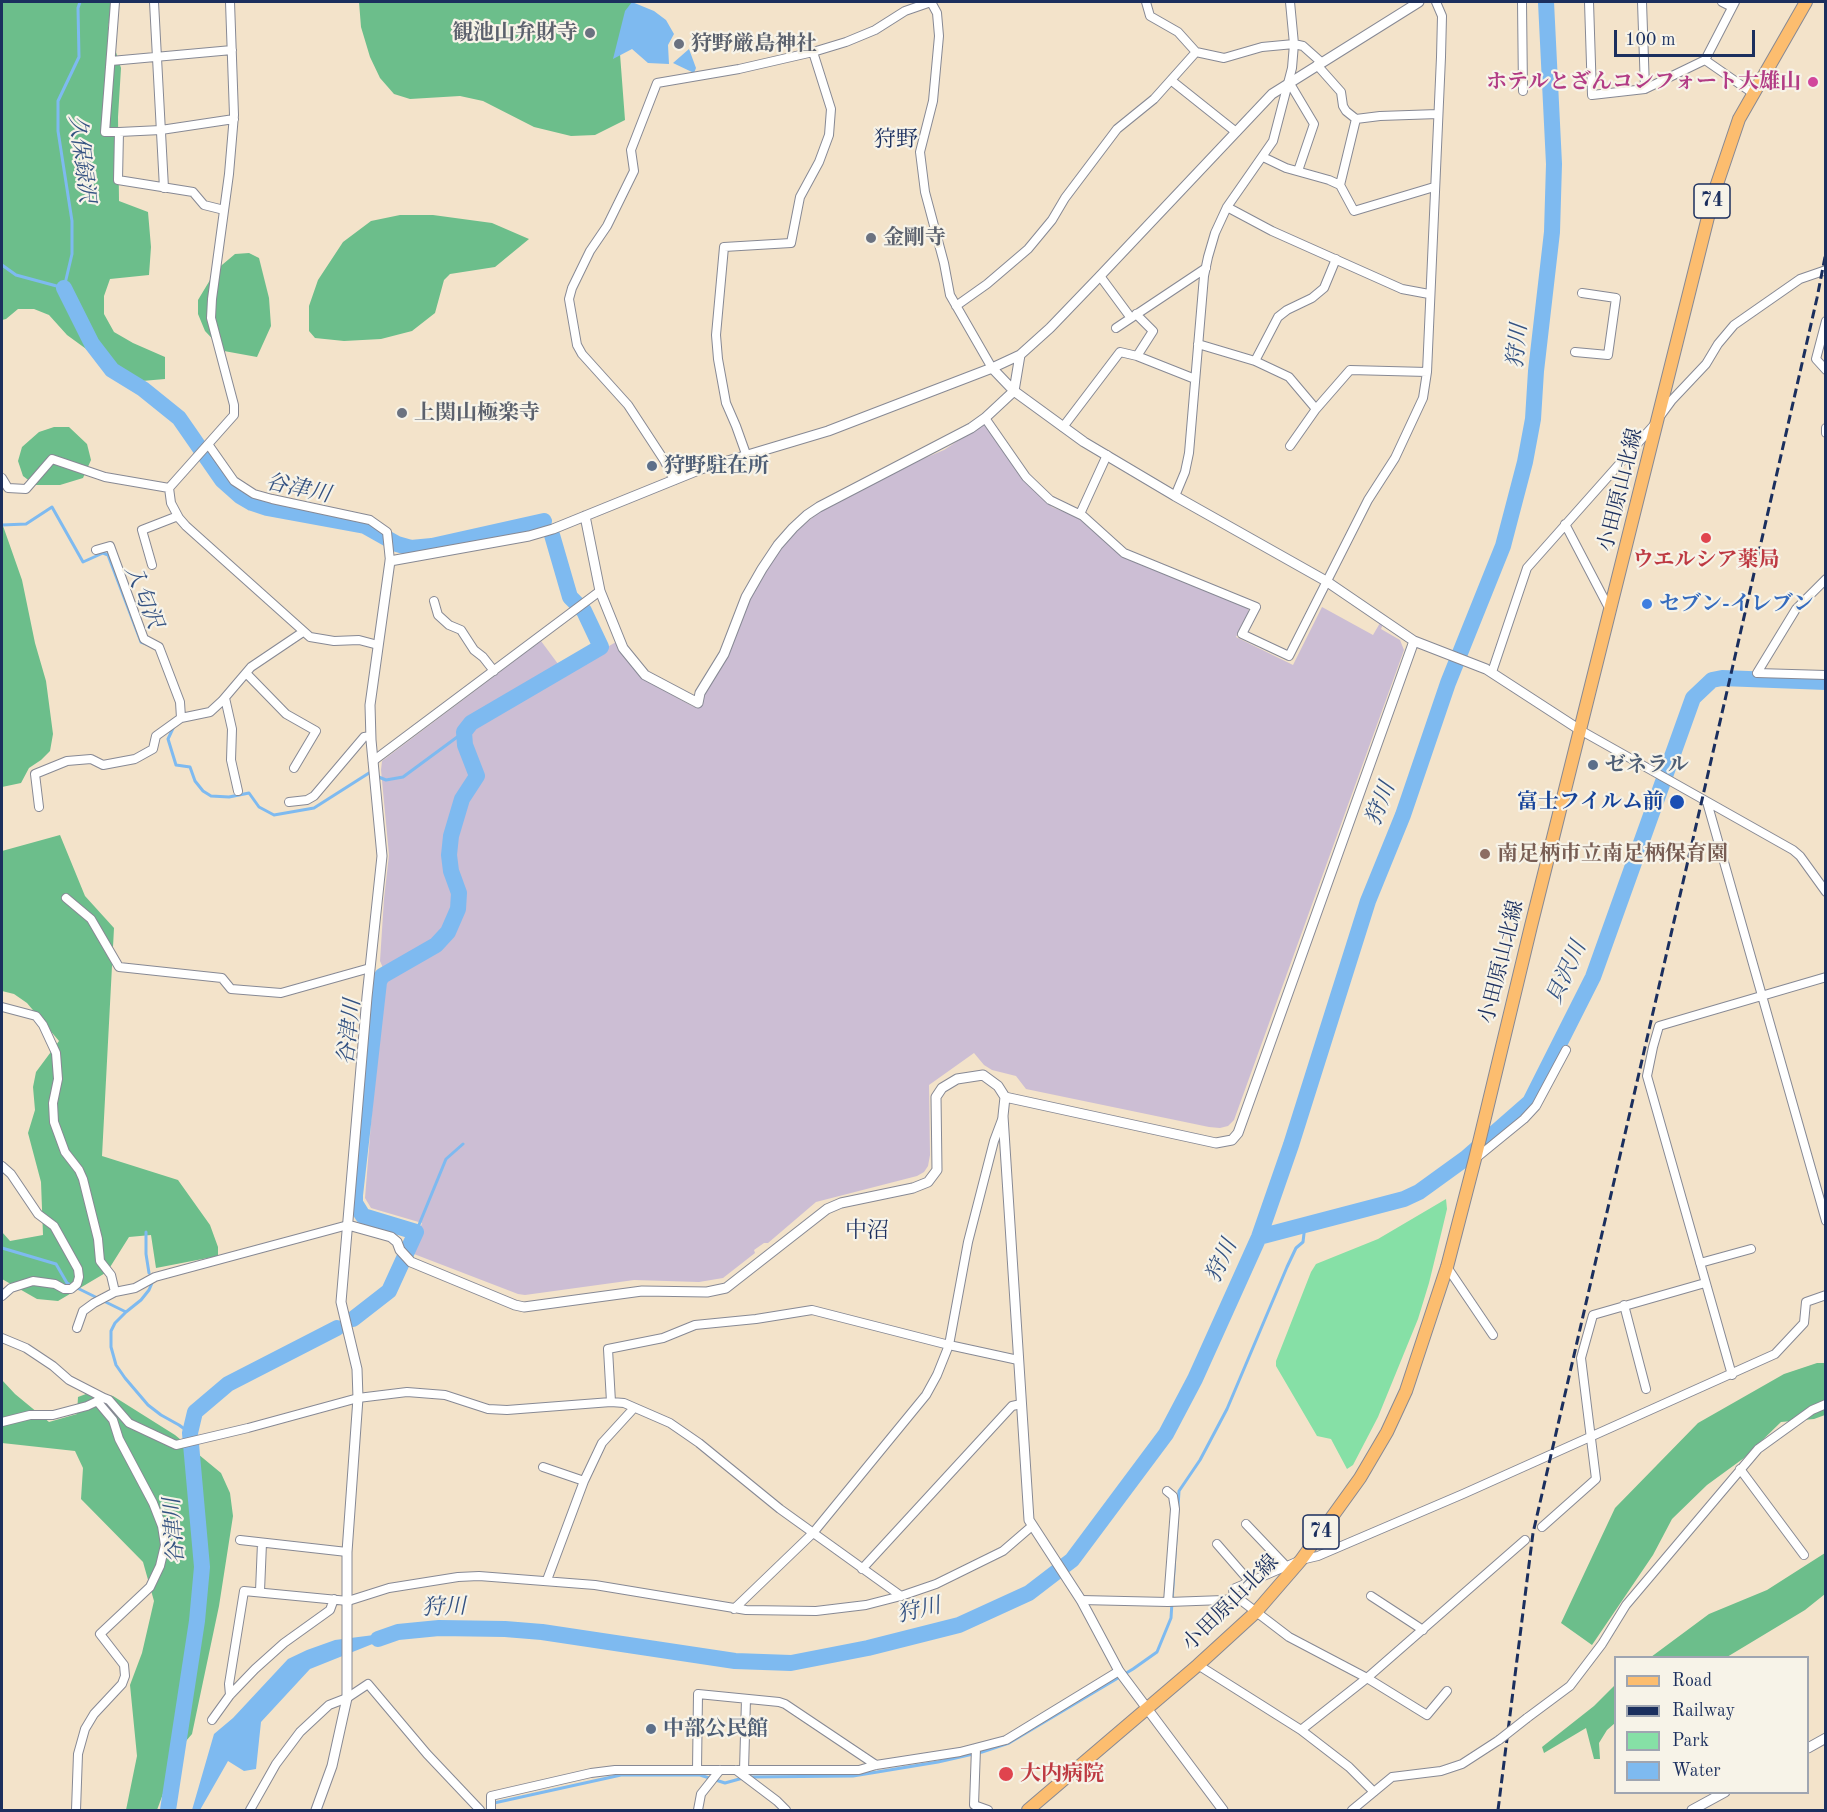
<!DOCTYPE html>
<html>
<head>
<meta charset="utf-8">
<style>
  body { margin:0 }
  #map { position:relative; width:1827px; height:1812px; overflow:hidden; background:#f3e3ca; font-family:"Old Standard TT",serif }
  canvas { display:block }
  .frame { position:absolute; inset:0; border:3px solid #1b2f5e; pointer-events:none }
  .legend { position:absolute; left:1614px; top:1656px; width:195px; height:138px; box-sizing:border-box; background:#f7f3e8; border:2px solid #9fa5b1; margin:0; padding:8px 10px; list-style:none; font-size:18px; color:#1b2f5e }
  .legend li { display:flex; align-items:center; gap:12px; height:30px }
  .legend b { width:30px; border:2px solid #9fa5b1 }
  .scale { position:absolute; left:1614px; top:30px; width:141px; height:27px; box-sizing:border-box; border:3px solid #1b2f5e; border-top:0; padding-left:8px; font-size:18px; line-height:21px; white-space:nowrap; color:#1b2f5e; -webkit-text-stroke:4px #f7f3e8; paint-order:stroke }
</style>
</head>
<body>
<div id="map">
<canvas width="1827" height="1812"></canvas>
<div class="frame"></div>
<ul class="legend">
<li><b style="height:8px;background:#fcbd6f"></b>Road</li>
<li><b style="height:8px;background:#1b2f5e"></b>Railway</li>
<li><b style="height:16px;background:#86e0a6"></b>Park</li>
<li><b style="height:16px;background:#7ebaf0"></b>Water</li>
</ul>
<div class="scale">100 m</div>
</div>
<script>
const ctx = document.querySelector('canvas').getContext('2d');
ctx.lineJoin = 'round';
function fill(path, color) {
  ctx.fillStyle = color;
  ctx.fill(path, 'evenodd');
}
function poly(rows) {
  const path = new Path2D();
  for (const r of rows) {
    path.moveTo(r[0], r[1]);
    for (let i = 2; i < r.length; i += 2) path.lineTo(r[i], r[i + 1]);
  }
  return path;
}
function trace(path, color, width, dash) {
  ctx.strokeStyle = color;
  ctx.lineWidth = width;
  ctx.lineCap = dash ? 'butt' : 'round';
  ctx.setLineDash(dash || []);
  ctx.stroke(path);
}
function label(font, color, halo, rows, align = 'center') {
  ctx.font = font + ' "Old Standard TT","Noto Serif JP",serif';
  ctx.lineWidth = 4.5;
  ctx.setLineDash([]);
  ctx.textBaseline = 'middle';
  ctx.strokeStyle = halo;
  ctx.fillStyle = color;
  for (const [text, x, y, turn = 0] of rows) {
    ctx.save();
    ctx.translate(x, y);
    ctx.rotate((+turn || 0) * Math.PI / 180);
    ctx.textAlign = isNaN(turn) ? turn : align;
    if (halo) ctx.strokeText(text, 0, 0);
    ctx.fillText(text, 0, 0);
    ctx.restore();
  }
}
fill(poly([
  [983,424,989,427,1026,482,1052,507,1077,517,1123,557,1248,607,1249,614,1236,637,1293,665,1322,607,1373,635,1380,623,1383,624,1381,629,1400,640,1404,650,1234,1120,1228,1126,1220,1128,1209,1127,1026,1089,1016,1076,992,1070,984,1065,974,1053,929,1085,930,1155,928,1166,924,1172,917,1176,816,1202,768,1243,764,1243,754,1250,755,1253,723,1278,699,1282,634,1280,525,1295,518,1294,414,1254,414,1246,422,1223,371,1208,365,1198,381,998,383,968,380,961,384,899,389,855,381,770,382,761,541,641,564,672,616,642,621,652,643,679,694,707,720,670,750,599,768,565,780,548,796,531,822,510,908,465,944,450]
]), '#ccbed4');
fill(poly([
  [1446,1199,1447,1209,1442,1230,1429,1283,1418,1319,1378,1417,1353,1465,1347,1469,1331,1439,1317,1436,1276,1366,1276,1361,1311,1272,1316,1264,1378,1239]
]), '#86e0a6');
fill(poly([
  [2,2,114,2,108,27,121,68,118,117,119,201,148,212,151,247,149,275,110,279,104,296,104,314,114,332,133,343,165,357,165,379,142,381,115,370,67,335,49,315,34,309,18,309,6,319,2,320],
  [359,2,633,2,620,54,625,120,595,135,571,136,534,127,483,101,460,96,410,99,394,94,380,78,370,57,361,27],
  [400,215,433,215,492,223,529,239,495,267,450,274,444,280,435,313,412,331,381,339,344,341,315,338,309,331,309,306,318,280,343,242,371,221],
  [249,253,259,258,269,298,271,326,257,357,224,351,205,331,198,314,198,300,216,270,235,254],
  [54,427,69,427,87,444,91,460,83,478,60,485,35,485,23,476,18,461,22,447,39,432],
  [2,523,22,580,35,643,46,681,53,734,50,751,41,760,29,768,21,783,2,787],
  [60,835,85,896,114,928,102,1156,178,1180,210,1225,218,1247,218,1256,156,1268,151,1235,129,1237,107,1272,58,1301,37,1299,2,1279,2,1232,10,1241,43,1235,41,1182,28,1133,35,1110,33,1087,36,1072,59,1041,27,1003,14,994,2,991,2,851],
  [1817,1363,1825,1363,1825,1415,1814,1419,1781,1422,1744,1458,1707,1485,1672,1519,1653,1555,1592,1645,1561,1623,1615,1508,1698,1423,1784,1374],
  [2,1380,15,1394,49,1422,77,1414,78,1397,86,1394,100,1393,113,1396,175,1435,221,1473,230,1493,233,1516,219,1606,192,1734,180,1748,157,1810,126,1810,137,1756,130,1685,142,1653,154,1601,143,1562,81,1499,83,1468,75,1451,2,1443],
  [1825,1553,1825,1594,1805,1610,1727,1657,1651,1657,1709,1614,1767,1590],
  [1615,1685,1615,1723,1607,1730,1599,1743,1600,1759,1594,1759,1586,1728,1544,1753,1542,1747,1594,1706]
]), '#6cbe8b');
fill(poly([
  [632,2,654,11,666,20,674,34,668,45,669,64,648,63,632,49,613,59,625,11],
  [689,49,696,68,694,73,673,63],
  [405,1631,310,1669,261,1722,256,1769,244,1771,228,1761,200,1810,192,1810,214,1734,233,1718,288,1659,307,1650,335,1640]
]), '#7ebaf0');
trace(poly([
  [2,265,16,275,64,288,72,254,72,221,58,131,58,101,79,57,78,8,80,2],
  [2,525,26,524,52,507,83,562,103,553,108,555,141,642,149,645],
  [175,724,168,739,176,765,190,767,195,781,203,791,211,796,229,797,249,793,259,807,274,815,314,808,369,773,386,780,403,777,464,732],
  [146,1232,146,1254,149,1273],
  [416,1232,446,1159,463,1144],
  [2,1248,56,1264,67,1283,126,1312,115,1323,111,1331,111,1347,116,1365,125,1378,148,1405,161,1415,179,1425,190,1433],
  [126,1312,141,1300,149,1290,152,1283],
  [749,1777,853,1776,938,1762,982,1752,1009,1743,1133,1669,1157,1652,1171,1618,1179,1491,1200,1460,1227,1409,1287,1267,1296,1248,1303,1242,1305,1225],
  [494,1803,621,1775,700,1775,725,1783,743,1778]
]), '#7ebaf0', 3);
trace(poly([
  [64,288,92,344,112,370,143,389,179,418,222,480,240,496,252,503,267,508,365,526,397,544,411,548,432,546,544,521],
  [1259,1237,1404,1199,1419,1192,1466,1158,1530,1102,1593,977,1693,698,1712,680,1722,678,1826,682],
  [353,1319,389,1291,416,1232,363,1216,355,1203,355,1195,379,982,382,976,436,945,448,932,458,909,459,893,451,871,449,855,451,836,462,799,477,776,465,745,464,732,471,723,601,647,584,611,570,597,552,535],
  [378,1639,398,1632,439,1628,505,1629,542,1632,735,1661,791,1663,868,1648,959,1625,1029,1593,1072,1560,1166,1434,1195,1379,1259,1237,1291,1145,1368,901,1403,815,1448,683,1503,546,1525,462,1533,419,1536,371,1552,232,1554,164,1546,2],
  [168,1810,197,1621,202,1567,190,1433,195,1412,228,1384,337,1328]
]), '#7ebaf0', 16);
const minor = poly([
  [115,2,105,132,119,132],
  [154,2,164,188],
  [230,2,234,115,229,174,212,299,211,318,234,405,234,415,169,488,171,503,179,518,186,526,310,637,334,641,359,640,378,645],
  [931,2,937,13,939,36,933,101,920,152,925,192,944,263,950,295,992,368],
  [1522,2,1523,91],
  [1589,2,1592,95,1645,89,1705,60,1735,2],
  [1642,2,1645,89],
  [1722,2,1732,7],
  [1196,52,1224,58,1262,47,1294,44,1303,46,1321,62],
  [1705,60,1754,94],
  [111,61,232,50],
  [1317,65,1341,92,1343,106,1346,111,1356,119,1340,185,1354,211,1434,187],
  [1172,81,1236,132],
  [1289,82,1314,124,1298,171],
  [1356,119,1380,116,1438,114],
  [1263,157,1286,168,1329,180,1340,185],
  [1227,207,1272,231,1402,289,1429,294],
  [224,210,204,205,193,192,118,180,119,132,161,130,234,119],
  [1100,276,1131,318],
  [956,306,987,284,1028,249,1052,220,1065,198,1117,129,1154,99,1196,52,1178,32,1150,16,1146,2],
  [1826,321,1816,359,1826,370],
  [1116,328,1206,268],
  [1198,344,1255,361,1289,377,1316,409],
  [1575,352,1608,355,1616,298,1582,293],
  [1137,356,1195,379],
  [1255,361,1278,317,1287,310,1312,298,1324,288,1336,259],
  [1661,415,1672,400,1706,364,1718,344,1734,325,1800,279,1826,270],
  [985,418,1026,477,1050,500,1083,516,1124,553,1256,607,1242,634,1289,656,1368,500,1395,458,1423,398,1427,372,1441,57,1442,16,1436,2],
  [1063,427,1120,352,1137,356,1153,331,1136,314],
  [1826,428,1826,433],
  [208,444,234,481,254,494,272,499,370,520,387,532,390,561],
  [1290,446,1316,409,1350,370,1427,372],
  [746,454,736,426,726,403,718,359,716,335,724,247,791,243,800,197,819,162,829,135,831,109,813,52],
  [2,478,8,488,26,489,52,459,105,477,169,488],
  [674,480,664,460,628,405,582,354,577,345,569,299,572,288,590,251,607,226,634,171,631,150,657,83,739,69,813,52,846,42,875,30,905,11,931,2],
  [1175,496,1185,472,1189,453,1204,276,1208,257,1215,233,1227,207,1273,141,1292,68,1294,44,1290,2],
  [1080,514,1107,455],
  [1565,524,1610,610],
  [96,550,110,546,144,639,159,647,180,702,181,718],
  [152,565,142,530,178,516],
  [1826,579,1796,609,1757,673,1826,675],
  [434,601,438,615,449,625,461,630,474,650,483,657,494,671],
  [1492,672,1527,568,1654,425],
  [246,673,286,714,316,731,294,768],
  [225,698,232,729,231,760,238,791],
  [1580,730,1793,850,1800,856,1826,892],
  [373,761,600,591],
  [289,802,307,800,314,796,364,737,371,736],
  [1707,802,1826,1221],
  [39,807,35,774,67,761,91,759,103,765,135,759,153,749,156,736,181,718,210,712,222,701,251,667,303,632],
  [66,898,91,919,119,967,222,978,231,989,281,993,370,968],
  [2,1007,36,1016,43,1025,56,1053,58,1079,53,1103,54,1122,65,1152,79,1170,83,1179,98,1239,100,1261,111,1275,115,1292,135,1288,155,1277,348,1225],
  [1475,1159,1524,1119,1536,1106,1566,1050],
  [2,1166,11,1174,38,1214,54,1226,78,1269,79,1277,77,1284,71,1289,64,1289,55,1284,33,1281,11,1288,2,1296],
  [1700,1263,1751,1249],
  [1447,1267,1493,1335],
  [1624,1305,1646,1389],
  [77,1328,83,1311,94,1303,115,1292],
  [2,1338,26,1348,53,1366,69,1380,104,1398],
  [1732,1375,1647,1076,1653,1047,1659,1026,1826,977],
  [611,1402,608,1349,663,1338,695,1325,756,1319,812,1310,949,1345,1018,1360],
  [2,1422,30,1415,53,1415,87,1406,104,1398,109,1400,129,1423,176,1445,248,1428,358,1398,407,1392,445,1395,488,1409,507,1410,611,1402,624,1403,670,1423,699,1443,780,1509,901,1596],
  [543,1467,584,1481],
  [1740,1469,1804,1555],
  [1167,1491,1173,1496,1175,1509,1168,1602],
  [1246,1524,1286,1566],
  [1542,1527,1596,1479,1581,1358,1593,1315,1705,1283],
  [240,1540,347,1552],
  [1217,1544,1250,1582],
  [862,1569,1012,1406,1021,1404],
  [547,1580,584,1481,602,1443,634,1408],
  [260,1591,262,1543],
  [1371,1596,1423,1630],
  [1234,1598,1233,1589,1301,1560,1318,1556,1463,1494,1775,1354,1804,1323,1806,1302,1826,1295],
  [1081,1600,1168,1602,1224,1600,1238,1598,1289,1637,1367,1678,1427,1715,1447,1691],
  [734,1609,813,1533,926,1395,937,1375,949,1345,968,1242,994,1141,1003,1117],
  [1198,1665,1301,1730,1349,1767,1374,1792],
  [230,1695,229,1684,244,1591,348,1601,389,1588,458,1577,479,1576,595,1585,746,1610,816,1611,866,1605,901,1596,936,1584,1003,1551,1032,1526],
  [1527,1718,1570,1686,1602,1644,1626,1605,1758,1449,1812,1410,1826,1404],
  [212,1720,230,1695,255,1669,284,1643,330,1610,334,1599],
  [1301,1730,1367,1678,1525,1540],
  [976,1748,974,1805,988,1810],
  [697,1770,698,1694,779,1702,785,1704,876,1765],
  [736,1770,777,1801,786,1810],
  [744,1770,746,1699],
  [76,1810,78,1754,85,1729,94,1714,122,1684,125,1676,124,1665,100,1634,150,1587,160,1566,165,1545,162,1526,153,1503,119,1439,113,1420,97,1401],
  [250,1810,276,1764,300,1732,329,1705,347,1698,368,1684,427,1754,480,1810],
  [491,1810,491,1796,591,1773,615,1770,859,1770,876,1765,960,1752,1006,1740,1119,1671],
  [698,1810,701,1794,720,1770],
  [1352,1810,1392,1777,1441,1771,1462,1764,1499,1740]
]);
const tertiary = poly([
  [992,368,1014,391,1084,442,1175,496,1326,581,1414,641,1486,669,1580,730],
  [585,516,600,591,623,648,645,675,698,703,700,693,724,654,746,597,762,569,778,545,793,528,807,515,819,507,971,428,985,418,1014,391,1020,355],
  [1005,1097,1003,1116,1029,1520,1081,1600,1119,1671,1223,1810],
  [348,1225,391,1237,397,1242,400,1250,411,1262,515,1305,524,1307,642,1291,707,1292,726,1288,827,1209,841,1203,913,1188,928,1182,937,1170,936,1097,942,1088,957,1079,983,1075,998,1086,1005,1097,1216,1143,1232,1140,1238,1133,1414,641],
  [1808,1748,1826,1738],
  [316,1810,332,1766,347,1698,347,1552,358,1398,357,1369,341,1302,367,997,382,856,371,740,370,705,390,561,529,536,553,529,701,469,828,431,992,368,1020,355,1050,328,1100,276,1272,94,1419,2],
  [1692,1810,1725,1792]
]);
const primary = poly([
  [1028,1810,1198,1665,1256,1612,1301,1560,1360,1478,1387,1432,1406,1391,1447,1267,1475,1159,1531,926,1714,193,1739,119,1806,2]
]);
trace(minor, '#878994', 10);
trace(tertiary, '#878994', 11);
trace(primary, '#878994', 14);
trace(minor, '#fff', 8);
trace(tertiary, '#fff', 9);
trace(primary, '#fcbd6f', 12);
trace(poly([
  [1498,1810,1533,1533,1728,687,1817,298,1826,252]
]), '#1b2f5e', 3, [9, 4.5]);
const minorBridge = poly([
  [1499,1740,1527,1718]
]);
trace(minorBridge, '#878994', 10, []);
trace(minorBridge, '#fff', 8);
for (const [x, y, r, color] of [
  [590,33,6,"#6b7280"],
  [679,44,6,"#6b7280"],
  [1813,82,6,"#d1479c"],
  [871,238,6,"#6b7280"],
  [402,413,6,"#6b7280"],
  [652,466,6,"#5c6f8a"],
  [1706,538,6,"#e0444e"],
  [1647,604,6,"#3f7fe0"],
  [1593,765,6,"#5c6f8a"],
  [1677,802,8,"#1a4fb4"],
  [1485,854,6,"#8d6e63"],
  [651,1729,6,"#5c6f8a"],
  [1006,1774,8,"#e0444e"]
]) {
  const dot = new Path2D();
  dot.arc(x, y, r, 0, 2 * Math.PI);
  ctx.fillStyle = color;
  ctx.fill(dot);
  trace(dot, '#f7f3e8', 2);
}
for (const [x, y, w] of [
  [1712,201,36],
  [1321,1532,36]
]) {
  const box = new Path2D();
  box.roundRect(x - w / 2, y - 17, w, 34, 4.5);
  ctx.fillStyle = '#f7f3e8';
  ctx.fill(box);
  trace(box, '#1b2f5e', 1.5);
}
label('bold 20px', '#1b2f5e', null, [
  ["74",1712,201],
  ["74",1321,1532]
]);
label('bold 21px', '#5b616d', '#f7f3e8', [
  ["観池山弁財寺",578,33,"right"],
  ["狩野厳島神社",691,44],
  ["金剛寺",883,238],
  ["上関山極楽寺",414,413]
], 'left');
label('bold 21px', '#b23c85', '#f7f3e8', [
  ["ホテルとざんコンフォート大雄山",1801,82]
], 'right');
label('bold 21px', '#4e5e75', '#f7f3e8', [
  ["狩野駐在所",664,466],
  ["ゼネラル",1605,765],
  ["中部公民館",663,1729]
], 'left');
label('21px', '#1b2f5e', '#f7f3e8', [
  ["小田原山北線",1621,490,-76],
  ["小田原山北線",1502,962,-76],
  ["小田原山北線",1231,1603,-45]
]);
label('bold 21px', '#be3a42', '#f7f3e8', [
  ["ウエルシア薬局",1706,560],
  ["大内病院",1020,1774,"left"]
]);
label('bold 21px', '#366cbe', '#f7f3e8', [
  ["セブン-イレブン",1659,604]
], 'left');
label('bold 21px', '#164399', '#f7f3e8', [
  ["富士フイルム前",1664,802]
], 'right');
label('bold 21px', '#785e54', '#f7f3e8', [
  ["南足柄市立南足柄保育園",1497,854]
], 'left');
label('22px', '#1b2f5e', '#f7f3e8', [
  ["狩野",896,140],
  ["中沼",867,1231]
]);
label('italic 22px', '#345282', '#f7f3e8', [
  ["久保録沢",81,159,83],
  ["狩川",1518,346,-84],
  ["谷津川",298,489,12],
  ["入匂沢",143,597,68],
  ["狩川",1381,804,-69],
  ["貝沢川",1567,973,-66],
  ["谷津川",350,1032,-84],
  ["狩川",1222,1261,-65],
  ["谷津川",175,1531,-94],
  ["狩川",444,1608,-2],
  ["狩川",919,1611,-13]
]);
</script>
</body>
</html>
